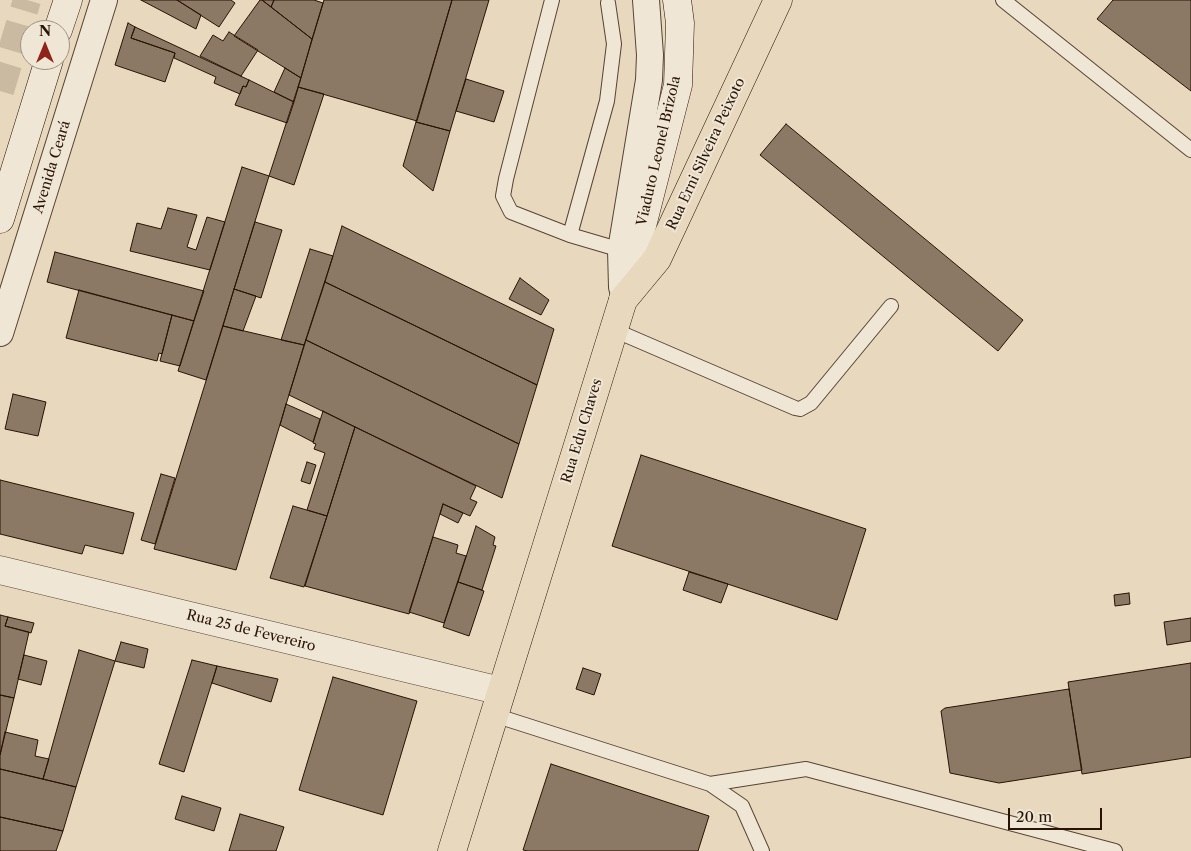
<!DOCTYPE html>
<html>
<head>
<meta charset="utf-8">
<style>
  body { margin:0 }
  #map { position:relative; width:1191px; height:851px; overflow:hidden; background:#e7d8be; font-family:"Libre Caslon Text",serif }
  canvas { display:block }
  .north { position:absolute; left:20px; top:20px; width:50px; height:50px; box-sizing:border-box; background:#efe6d5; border:1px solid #a09281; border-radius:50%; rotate:0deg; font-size:14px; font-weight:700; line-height:20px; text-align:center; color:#291304 }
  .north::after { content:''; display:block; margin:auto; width:18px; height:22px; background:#8f2418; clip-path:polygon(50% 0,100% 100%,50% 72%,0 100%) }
  .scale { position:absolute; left:1008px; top:808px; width:94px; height:22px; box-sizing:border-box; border:2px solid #291304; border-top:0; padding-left:6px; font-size:15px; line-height:18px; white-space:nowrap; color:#291304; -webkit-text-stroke:4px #efe6d5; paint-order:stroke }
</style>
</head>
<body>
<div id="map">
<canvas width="1191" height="851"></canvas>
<div class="north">N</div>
<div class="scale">20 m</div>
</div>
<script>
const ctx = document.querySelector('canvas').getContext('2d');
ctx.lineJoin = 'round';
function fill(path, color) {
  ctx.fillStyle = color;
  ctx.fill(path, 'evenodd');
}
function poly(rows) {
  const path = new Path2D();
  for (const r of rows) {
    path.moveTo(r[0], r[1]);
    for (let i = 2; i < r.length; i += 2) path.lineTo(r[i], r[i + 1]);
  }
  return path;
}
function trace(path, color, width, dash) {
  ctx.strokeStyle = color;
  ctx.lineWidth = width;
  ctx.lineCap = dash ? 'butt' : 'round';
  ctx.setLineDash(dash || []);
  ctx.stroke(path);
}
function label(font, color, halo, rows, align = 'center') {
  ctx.font = font + ' "Libre Caslon Text",serif';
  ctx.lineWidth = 4;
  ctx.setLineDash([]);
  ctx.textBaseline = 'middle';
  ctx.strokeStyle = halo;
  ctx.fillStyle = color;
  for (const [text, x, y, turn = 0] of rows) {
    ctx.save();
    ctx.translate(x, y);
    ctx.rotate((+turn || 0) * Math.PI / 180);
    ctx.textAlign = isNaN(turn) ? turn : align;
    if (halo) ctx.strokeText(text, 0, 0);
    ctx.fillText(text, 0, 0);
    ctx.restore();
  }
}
const building = poly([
  [141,0,177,0,201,15,196,29,141,0],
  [177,0,231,0,235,3,219,27,177,0],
  [260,0,262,0,312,39,301,78,234,36,260,0],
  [262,0,274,0,271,7,262,0],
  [274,0,314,0,323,3,312,39,271,7,274,0],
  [324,0,452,0,417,121,298,87,324,0],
  [452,0,489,0,450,131,416,122,452,0],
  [1113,0,1191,0,1191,91,1097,19,1113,0],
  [128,23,135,27,131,38,175,53,165,82,115,65,128,23],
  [135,27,249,80,246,87,243,86,240,94,214,83,216,77,174,58,175,53,131,38,135,27],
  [229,32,258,50,241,76,200,56,213,35,223,41,229,32],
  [285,68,301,78,294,102,274,92,285,68],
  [466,79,504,91,494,122,456,111,466,79],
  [249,80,294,102,287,123,235,105,243,86,246,87,249,80],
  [298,87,324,94,294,185,269,176,298,87],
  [416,122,450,131,433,191,403,166,416,122],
  [786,124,1023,320,998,351,760,155,786,124],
  [242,167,269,176,206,380,178,371,242,167],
  [168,208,197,215,187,247,196,250,207,217,225,222,210,270,130,251,137,223,161,229,168,208],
  [255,222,282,230,261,298,234,289,255,222],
  [342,226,554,329,537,385,325,282,342,226],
  [310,249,333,256,304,345,281,340,310,249],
  [55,252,204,291,194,321,47,282,55,252],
  [520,278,549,300,541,315,509,299,520,278],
  [325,282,537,385,519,444,306,340,325,282],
  [234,289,256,296,243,331,223,326,234,289],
  [79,290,172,315,162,354,159,353,157,361,66,338,79,290],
  [172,315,194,321,180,366,160,361,172,315],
  [223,326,304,345,236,570,154,549,223,326],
  [306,340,519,444,502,498,289,395,306,340],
  [13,394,46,402,38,436,5,429,13,394],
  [286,404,320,419,313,442,280,425,286,404],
  [323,411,355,427,327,516,307,510,325,453,314,449,316,444,313,443,323,411],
  [355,427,476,486,470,499,477,502,470,516,443,504,409,614,305,586,355,427],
  [641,455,866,529,837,620,612,546,641,455],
  [307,462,316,465,310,484,301,481,307,462],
  [161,474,175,478,155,544,141,540,161,474],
  [0,480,134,513,123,554,85,545,82,554,0,534,0,480],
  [443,504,463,513,458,523,440,514,443,504],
  [293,506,327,516,304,587,270,578,293,506],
  [476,526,495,537,493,545,496,546,482,590,458,582,476,526],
  [433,537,458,545,456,553,466,556,444,623,409,612,433,537],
  [689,572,728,584,721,603,683,590,689,572],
  [458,582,484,591,469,636,443,627,458,582],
  [1129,593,1130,604,1115,606,1114,595,1129,593],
  [0,615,8,617,5,626,29,632,14,698,0,695,0,615],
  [8,617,34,623,31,633,5,626,8,617],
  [1191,618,1191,641,1167,645,1164,622,1191,618],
  [121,642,148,649,144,668,115,661,121,642],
  [79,650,115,661,76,787,43,779,79,650],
  [24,655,47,661,41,685,18,679,24,655],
  [192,660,217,666,184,772,159,764,192,660],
  [1191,663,1191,757,1082,774,1068,682,1191,663],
  [217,666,278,679,271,702,212,683,217,666],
  [583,668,601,674,594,695,576,689,583,668],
  [333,677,417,701,383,815,299,790,333,677],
  [1069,689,1082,770,999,783,950,773,941,711,945,708,1069,689],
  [0,695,14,698,0,755,0,695],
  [5,732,38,740,35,756,49,759,43,779,0,769,0,755,5,732],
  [551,764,709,816,698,851,528,851,523,850,551,764],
  [0,769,76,787,63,831,0,817,0,769],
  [182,796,221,808,214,831,175,819,182,796],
  [240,814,284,827,276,851,229,851,240,814],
  [0,817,63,831,56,851,0,851,0,817]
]);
fill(building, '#8c7965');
trace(building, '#291304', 1);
trace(poly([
  [0,91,27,0]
]), '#cabaa2', 28, [28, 14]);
const service = poly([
  [552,0,506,179,503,196,511,212,570,235,621,250],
  [1003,0,1191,150],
  [570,235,607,101,614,44,608,3],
  [614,330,795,408,800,409,811,403,891,306],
  [494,715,710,784,742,806,762,851],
  [710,784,806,769,1115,851]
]);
const minor = poly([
  [622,287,621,250,649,80,650,55,646,0],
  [0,333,104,0]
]);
const tertiary = poly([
  [0,570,501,691]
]);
const secondary = poly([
  [58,30,68,0],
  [0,219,49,60],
  [623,300,678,85,680,23,677,0]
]);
const primary = poly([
  [452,851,623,300,657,259,778,0]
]);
trace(service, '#584432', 16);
trace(minor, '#584432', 28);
trace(tertiary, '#584432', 29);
trace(secondary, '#291304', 29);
trace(primary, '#291304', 29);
trace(service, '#efe6d5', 14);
trace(minor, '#efe6d5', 26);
trace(tertiary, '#efe6d5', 28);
trace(secondary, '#efe6d5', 28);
trace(primary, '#e7d8be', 28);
label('14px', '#291304', '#efe6d5', [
  ["Viaduto Leonel Brizola",659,151,-77],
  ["Rua Erni Silveira Peixoto",706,154,-65],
  ["Avenida Ceará",52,167,-73],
  ["Rua Edu Chaves",582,431,-73],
  ["Rua 25 de Fevereiro",251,631,14]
]);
</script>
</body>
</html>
